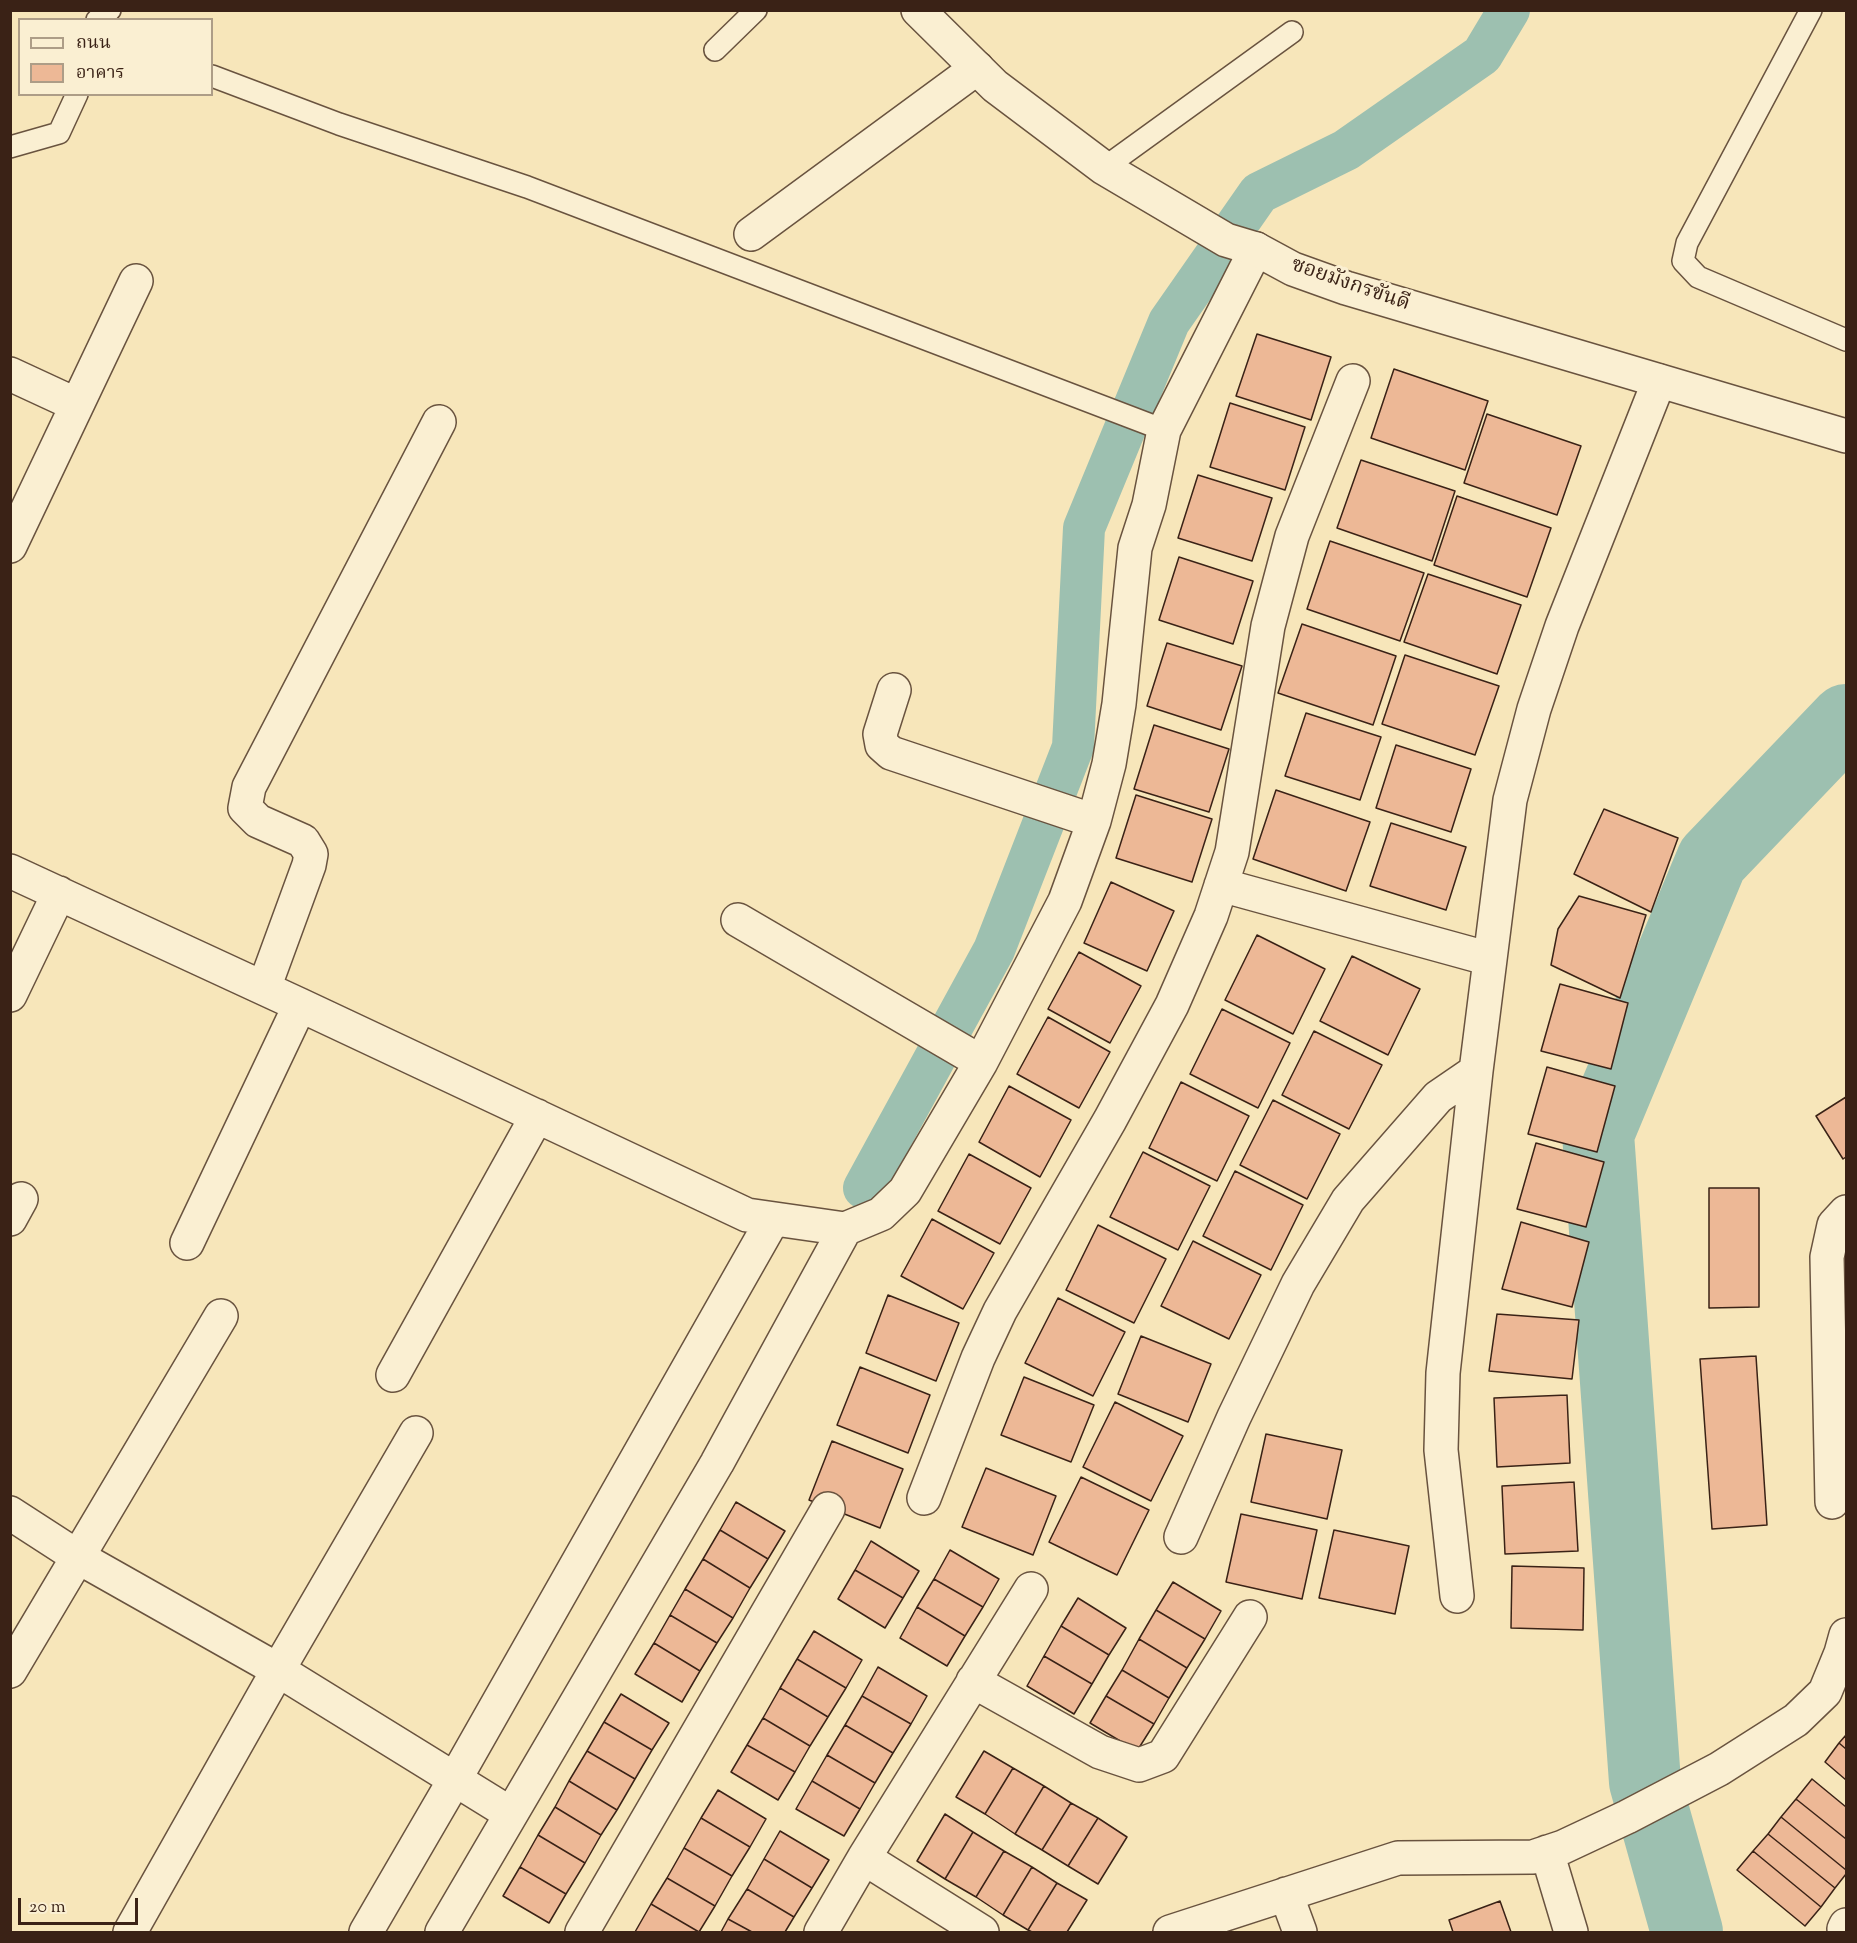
<!DOCTYPE html>
<html>
<head>
<meta charset="utf-8">
<style>
  body { margin:0 }
  #map { position:relative; width:1857px; height:1943px; overflow:hidden; background:#f7e6ba; font-family:"Sorts Mill Goudy","Noto Serif Thai",serif }
  canvas { display:block }
  .frame { position:absolute; inset:0; border:12px solid #3a2216; pointer-events:none }
  .legend { position:absolute; left:18px; top:18px; width:195px; height:78px; box-sizing:border-box; background:#faefd2; border:2px solid #ad9d87; margin:0; padding:8px 10px; list-style:none; font-size:18px; color:#3a2216 }
  .legend li { display:flex; align-items:center; gap:12px; height:30px }
  .legend b { width:30px; border:2px solid #ad9d87 }
  .scale { position:absolute; left:18px; top:1898px; width:120px; height:27px; box-sizing:border-box; border:3px solid #3a2216; border-top:0; padding-left:8px; font-size:18px; line-height:21px; white-space:nowrap; color:#3a2216; -webkit-text-stroke:4px #faefd2; paint-order:stroke }
</style>
</head>
<body>
<div id="map">
<canvas width="1857" height="1943"></canvas>
<div class="frame"></div>
<ul class="legend">
<li><b style="height:8px;background:#faefd2"></b>ถนน</li>
<li><b style="height:16px;background:#edb896"></b>อาคาร</li>
</ul>
<div class="scale">20 m</div>
</div>
<script>
const ctx = document.querySelector('canvas').getContext('2d');
ctx.lineJoin = 'round';
function poly(rows) {
  const path = new Path2D();
  for (const r of rows) {
    path.moveTo(r[0], r[1]);
    for (let i = 2; i < r.length; i += 2) path.lineTo(r[i], r[i + 1]);
  }
  return path;
}
function trace(path, color, width, dash) {
  ctx.strokeStyle = color;
  ctx.lineWidth = width;
  ctx.lineCap = dash ? 'butt' : 'round';
  ctx.setLineDash(dash || []);
  ctx.stroke(path);
}
function fill(path, color) {
  ctx.fillStyle = color;
  ctx.fill(path, 'evenodd');
}
function label(font, color, halo, rows, align = 'center') {
  ctx.font = font + ' "Sorts Mill Goudy","Noto Serif Thai",serif';
  ctx.lineWidth = 6;
  ctx.setLineDash([]);
  ctx.textBaseline = 'middle';
  ctx.strokeStyle = halo;
  ctx.fillStyle = color;
  for (const [text, x, y, turn = 0] of rows) {
    ctx.save();
    ctx.translate(x, y);
    ctx.rotate((+turn || 0) * Math.PI / 180);
    ctx.textAlign = isNaN(turn) ? turn : align;
    if (halo) ctx.strokeText(text, 0, 0);
    ctx.fillText(text, 0, 0);
    ctx.restore();
  }
}
trace(poly([
  [864,1188,994,950,1073,747,1084,528,1169,322,1259,193,1346,150,1482,55,1509,10]
]), '#9dc0b0', 42);
trace(poly([
  [1687,1932,1645,1782,1598,1134,1712,860,1846,720]
]), '#9dc0b0', 72);
const building = poly([
  [1257,334,1331,357,1311,420,1236,396,1257,334],
  [1394,369,1488,401,1465,470,1371,438,1394,369],
  [1230,403,1305,427,1285,490,1210,467,1230,403],
  [1487,414,1581,446,1557,515,1464,483,1487,414],
  [1361,460,1455,491,1432,561,1337,528,1361,460],
  [1198,475,1272,498,1252,561,1178,538,1198,475],
  [1457,496,1551,528,1527,597,1434,565,1457,496],
  [1330,541,1424,573,1400,641,1307,609,1330,541],
  [1179,557,1253,581,1233,644,1159,620,1179,557],
  [1428,574,1521,605,1497,674,1404,642,1428,574],
  [1302,624,1396,656,1373,725,1278,693,1302,624],
  [1167,643,1242,666,1221,730,1147,706,1167,643],
  [1405,655,1499,686,1475,755,1382,724,1405,655],
  [1306,713,1381,737,1360,800,1285,776,1306,713],
  [1154,725,1229,749,1209,812,1134,789,1154,725],
  [1396,745,1471,769,1451,832,1376,808,1396,745],
  [1276,790,1370,822,1346,891,1253,859,1276,790],
  [1136,795,1212,819,1192,882,1116,858,1136,795],
  [1604,809,1678,838,1651,912,1574,874,1604,809],
  [1391,823,1466,847,1446,910,1370,886,1391,823],
  [1111,882,1174,911,1147,971,1084,943,1111,882],
  [1579,896,1646,915,1620,998,1551,965,1558,929,1579,896],
  [1257,935,1325,969,1293,1034,1225,1000,1257,935],
  [1079,952,1141,986,1110,1043,1048,1009,1079,952],
  [1352,956,1420,989,1388,1055,1320,1021,1352,956],
  [1560,984,1628,1003,1611,1069,1541,1051,1560,984],
  [1222,1009,1290,1043,1258,1108,1190,1074,1222,1009],
  [1048,1017,1110,1052,1079,1108,1017,1074,1048,1017],
  [1314,1031,1382,1065,1349,1129,1282,1095,1314,1031],
  [1547,1067,1615,1086,1597,1152,1528,1134,1547,1067],
  [1181,1082,1249,1116,1217,1181,1149,1148,1181,1082],
  [1009,1086,1071,1120,1040,1177,979,1142,1009,1086],
  [1846,1097,1846,1157,1843,1159,1816,1116,1846,1097],
  [1273,1100,1340,1134,1307,1199,1240,1165,1273,1100],
  [1536,1143,1604,1162,1586,1227,1517,1209,1536,1143],
  [1143,1152,1210,1186,1178,1250,1110,1217,1143,1152],
  [969,1154,1031,1188,1000,1244,938,1211,969,1154],
  [1235,1171,1303,1205,1271,1270,1203,1236,1235,1171],
  [1709,1188,1759,1188,1759,1307,1709,1308,1709,1188],
  [932,1219,994,1253,963,1309,901,1276,932,1219],
  [1521,1222,1589,1242,1572,1307,1502,1289,1521,1222],
  [1098,1225,1166,1259,1134,1323,1066,1290,1098,1225],
  [1193,1241,1261,1275,1229,1339,1161,1306,1193,1241],
  [888,1295,959,1323,936,1381,866,1353,888,1295],
  [1058,1298,1125,1332,1093,1396,1025,1363,1058,1298],
  [1497,1314,1579,1320,1572,1379,1489,1371,1497,1314],
  [1141,1336,1211,1364,1188,1422,1118,1394,1141,1336],
  [1756,1356,1767,1525,1712,1529,1700,1359,1756,1356],
  [860,1367,930,1395,908,1453,837,1425,860,1367],
  [1024,1377,1094,1405,1071,1462,1001,1435,1024,1377],
  [1567,1395,1570,1463,1497,1467,1494,1398,1567,1395],
  [1115,1402,1183,1436,1151,1501,1083,1467,1115,1402],
  [1266,1434,1342,1450,1327,1519,1251,1502,1266,1434],
  [832,1441,903,1469,880,1528,809,1500,832,1441],
  [986,1468,1056,1496,1033,1555,962,1527,986,1468],
  [1081,1477,1149,1510,1117,1575,1049,1542,1081,1477],
  [1574,1482,1578,1551,1505,1554,1502,1486,1574,1482],
  [736,1502,785,1531,768,1559,720,1530,736,1502],
  [1241,1514,1317,1530,1302,1599,1226,1582,1241,1514],
  [720,1530,768,1559,750,1588,703,1559,720,1530],
  [1334,1530,1409,1546,1395,1614,1319,1598,1334,1530],
  [871,1541,919,1571,903,1598,855,1570,871,1541],
  [950,1550,999,1579,983,1607,934,1579,950,1550],
  [703,1559,750,1588,733,1618,685,1589,703,1559],
  [1512,1566,1584,1568,1583,1630,1511,1628,1512,1566],
  [855,1570,903,1598,885,1628,838,1599,855,1570],
  [934,1579,983,1607,965,1636,917,1607,934,1579],
  [1173,1582,1221,1611,1205,1639,1156,1610,1173,1582],
  [685,1589,733,1618,717,1643,670,1615,685,1589],
  [1078,1598,1126,1628,1109,1655,1061,1626,1078,1598],
  [917,1607,965,1636,947,1666,900,1638,917,1607],
  [1156,1610,1205,1639,1187,1668,1139,1639,1156,1610],
  [670,1615,717,1643,700,1671,654,1643,670,1615],
  [1061,1626,1109,1655,1092,1684,1044,1656,1061,1626],
  [814,1631,862,1660,846,1688,797,1659,814,1631],
  [1139,1639,1187,1668,1169,1698,1122,1670,1139,1639],
  [654,1643,700,1671,682,1702,635,1674,654,1643],
  [1044,1656,1092,1684,1074,1714,1027,1686,1044,1656],
  [797,1659,846,1688,828,1717,780,1688,797,1659],
  [878,1667,927,1696,911,1724,862,1696,878,1667],
  [1122,1670,1169,1698,1154,1724,1106,1696,1122,1670],
  [780,1688,828,1717,810,1746,763,1718,780,1688],
  [621,1694,669,1723,652,1750,604,1722,621,1694],
  [862,1696,911,1724,893,1753,845,1725,862,1696],
  [1106,1696,1154,1724,1137,1751,1090,1723,1106,1696],
  [763,1718,810,1746,795,1772,747,1745,763,1718],
  [604,1722,652,1750,635,1779,587,1751,604,1722],
  [845,1725,893,1753,875,1783,827,1755,845,1725],
  [1846,1735,1846,1749,1839,1743,1846,1735],
  [1839,1743,1846,1749,1846,1780,1825,1762,1839,1743],
  [747,1745,795,1772,778,1800,731,1772,747,1745],
  [587,1751,635,1779,617,1810,569,1781,587,1751],
  [984,1751,1013,1768,985,1814,956,1797,984,1751],
  [827,1755,875,1783,860,1809,812,1781,827,1755],
  [1013,1768,1044,1786,1015,1834,985,1814,1013,1768],
  [1812,1779,1846,1807,1846,1839,1796,1799,1812,1779],
  [569,1781,617,1810,601,1835,555,1807,569,1781],
  [812,1781,860,1809,844,1836,796,1809,812,1781],
  [1044,1786,1071,1803,1042,1850,1015,1834,1044,1786],
  [718,1790,766,1819,750,1847,701,1818,718,1790],
  [1796,1799,1846,1839,1846,1870,1781,1817,1796,1799],
  [1071,1803,1098,1818,1068,1866,1042,1850,1071,1803],
  [555,1807,601,1835,585,1863,538,1835,555,1807],
  [945,1814,973,1832,945,1879,917,1861,945,1814],
  [1781,1817,1846,1870,1846,1874,1835,1888,1768,1834,1781,1817],
  [701,1818,750,1847,732,1876,684,1848,701,1818],
  [1098,1818,1127,1837,1098,1884,1068,1866,1098,1818],
  [780,1831,829,1860,812,1888,764,1859,780,1831],
  [973,1832,1004,1851,976,1897,945,1879,973,1832],
  [1768,1834,1835,1888,1821,1907,1753,1851,1768,1834],
  [538,1835,585,1863,566,1894,520,1867,538,1835],
  [684,1848,732,1876,715,1906,667,1878,684,1848],
  [1004,1851,1032,1867,1003,1915,976,1897,1004,1851],
  [1753,1851,1821,1907,1805,1926,1737,1870,1753,1851],
  [764,1859,812,1888,794,1917,747,1889,764,1859],
  [520,1867,566,1894,549,1923,503,1896,520,1867],
  [1032,1867,1057,1883,1028,1930,1003,1915,1032,1867],
  [667,1878,715,1906,699,1932,651,1904,667,1878],
  [1057,1883,1087,1900,1067,1932,1032,1932,1028,1930,1057,1883],
  [747,1889,794,1917,785,1932,752,1932,728,1919,747,1889],
  [1500,1901,1511,1932,1453,1932,1449,1920,1500,1901],
  [651,1904,699,1932,635,1932,651,1904],
  [728,1919,752,1932,721,1932,728,1919]
]);
fill(building, '#edb896');
trace(building, '#3a2216', 1.5);
const service = poly([
  [1811,10,1687,243,1683,261,1698,277,1846,340],
  [97,20,110,10],
  [715,50,756,10],
  [212,76,339,124,527,187,1164,430],
  [10,147,59,133,77,94],
  [1104,168,1292,32]
]);
const minor = poly([
  [751,234,977,68],
  [10,374,77,405],
  [10,546,136,281],
  [894,690,880,734,882,745,891,753,1094,821],
  [10,871,300,1005,747,1215,845,1229,881,1214,905,1191,981,1062,1065,901,1094,821,1109,764,1119,704,1135,548,1149,505,1164,430,1256,249],
  [1221,885,1490,959],
  [738,920,981,1062],
  [264,988,309,865,311,854,303,841,258,821,245,808,249,787,439,422],
  [10,995,59,893],
  [10,1219,21,1199],
  [187,1243,300,1005],
  [393,1375,537,1116],
  [924,1498,978,1358,1000,1311,1110,1120,1172,1005,1211,916,1232,852,1268,626,1292,536,1353,381],
  [1832,1502,1827,1257,1834,1225,1846,1212],
  [10,1513,78,1557,278,1670,511,1814],
  [1181,1537,1234,1417,1298,1284,1348,1200,1438,1097,1476,1071],
  [1457,1596,1441,1450,1443,1373,1476,1071,1510,800,1534,709,1562,626,1659,381],
  [10,1671,221,1316],
  [973,1681,1100,1752,1139,1765,1163,1756,1250,1617],
  [1547,1852,1571,1932],
  [864,1858,982,1932],
  [1286,1894,1300,1932],
  [1844,1929,1846,1925],
  [130,1932,278,1670,416,1433],
  [366,1932,455,1779,773,1219],
  [442,1932,717,1463,845,1229],
  [582,1932,828,1509],
  [821,1932,864,1858,1031,1589],
  [1170,1932,1398,1858,1533,1857,1563,1847,1627,1817,1719,1769,1796,1720,1825,1692,1841,1653,1846,1635]
]);
const tertiary = poly([
  [918,10,995,86,1104,168,1226,240,1256,249,1293,269,1346,288,1846,436]
]);
trace(service, '#69533f', 24);
trace(minor, '#69533f', 36);
trace(tertiary, '#69533f', 36);
trace(service, '#faefd2', 21);
trace(minor, '#faefd2', 33);
trace(tertiary, '#faefd2', 33);
label('21px', '#3a2216', '#faefd2', [
  ["ซอยมังกรขันดี",1350,286,19]
]);
</script>
</body>
</html>
